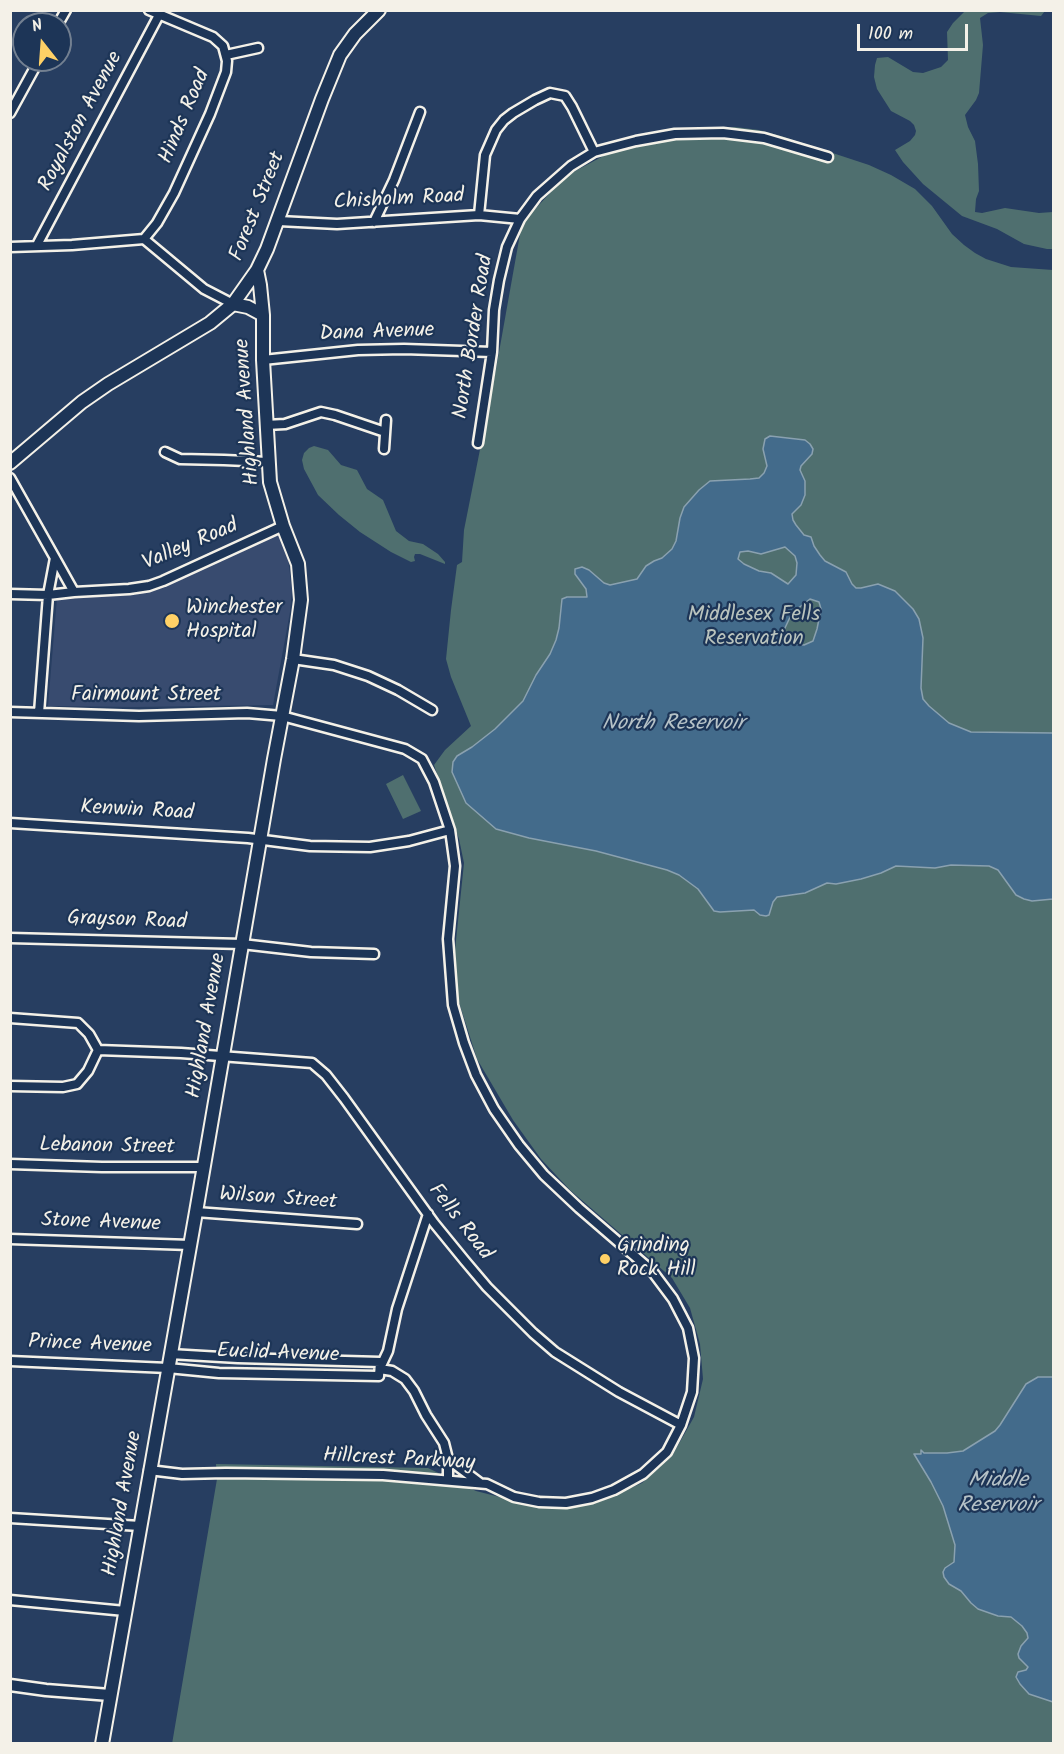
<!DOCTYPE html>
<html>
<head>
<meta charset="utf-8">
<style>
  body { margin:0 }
  #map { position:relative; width:1064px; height:1754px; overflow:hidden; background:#273e61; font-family:Kalam,sans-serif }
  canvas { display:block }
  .frame { position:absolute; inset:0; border:12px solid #f4f1e8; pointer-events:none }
  .north { position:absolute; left:12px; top:12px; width:60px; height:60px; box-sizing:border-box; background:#1d3557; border:2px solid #738091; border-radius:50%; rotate:343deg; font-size:16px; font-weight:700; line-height:24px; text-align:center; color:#f4f1e8 }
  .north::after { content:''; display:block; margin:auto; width:21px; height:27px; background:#ffd166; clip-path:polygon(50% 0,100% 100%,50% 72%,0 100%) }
  .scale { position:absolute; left:857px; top:24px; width:111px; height:27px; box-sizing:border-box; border:3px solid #f4f1e8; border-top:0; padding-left:8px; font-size:18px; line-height:21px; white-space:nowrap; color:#f4f1e8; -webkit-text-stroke:4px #1d3557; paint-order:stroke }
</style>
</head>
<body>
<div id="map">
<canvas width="1064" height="1754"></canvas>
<div class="frame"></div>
<div class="north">N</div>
<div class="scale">100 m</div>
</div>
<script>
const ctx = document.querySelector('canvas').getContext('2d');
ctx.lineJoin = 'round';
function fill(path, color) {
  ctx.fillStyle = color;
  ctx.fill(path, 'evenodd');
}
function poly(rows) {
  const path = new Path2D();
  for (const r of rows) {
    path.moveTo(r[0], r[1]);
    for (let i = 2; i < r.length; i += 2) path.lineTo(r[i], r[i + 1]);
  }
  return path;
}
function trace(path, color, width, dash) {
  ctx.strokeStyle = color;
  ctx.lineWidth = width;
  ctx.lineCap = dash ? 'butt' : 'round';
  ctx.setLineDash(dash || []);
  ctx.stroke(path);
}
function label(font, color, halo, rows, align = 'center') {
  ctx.font = font + ' Kalam,sans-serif';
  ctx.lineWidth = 4.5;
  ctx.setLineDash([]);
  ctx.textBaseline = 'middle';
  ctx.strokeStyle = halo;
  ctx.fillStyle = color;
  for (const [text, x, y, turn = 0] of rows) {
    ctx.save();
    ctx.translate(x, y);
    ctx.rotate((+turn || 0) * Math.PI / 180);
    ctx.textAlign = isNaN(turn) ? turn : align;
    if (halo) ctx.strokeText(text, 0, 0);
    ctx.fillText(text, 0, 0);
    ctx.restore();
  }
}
fill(poly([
  [278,533,288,559,292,590,290,612,273,705,135,707,48,706,57,598,136,595]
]), '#384b6f');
fill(poly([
  [965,11,1045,11,1041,16,1000,12,988,13,980,18,983,45,979,93,976,100,965,115,968,127,975,141,978,164,979,191,976,199,975,212,982,213,1005,208,1039,213,1053,212,1053,249,1047,249,1024,244,997,229,962,216,923,184,903,162,895,150,910,141,915,135,916,131,914,125,910,121,891,111,877,89,874,77,875,65,877,58,888,57,913,72,923,73,941,67,948,60,947,32,953,23],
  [735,127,759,130,781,136,869,165,891,175,915,189,932,206,952,234,964,245,975,253,986,259,1011,267,1053,270,1053,1743,172,1744,217,1479,216,1464,428,1468,476,1491,523,1503,569,1506,601,1501,642,1483,672,1456,694,1417,703,1379,700,1344,690,1308,672,1278,570,1190,541,1159,513,1120,477,1059,457,996,455,950,464,863,459,839,434,765,445,750,471,726,451,677,446,659,451,610,457,565,462,562,464,530,496,369,522,223,566,176,607,154,627,147,696,130],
  [314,446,328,450,341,465,357,470,367,489,383,500,396,531,409,541,423,544,438,554,445,562,445,564,420,554,415,554,414,557,415,561,411,562,391,552,360,532,339,515,318,495,304,469,302,460,304,453,309,448],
  [403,775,421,811,403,819,386,784]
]), '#4f6f6f');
const water = poly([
  [770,436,805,440,810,444,813,449,812,454,801,466,800,470,805,481,805,495,801,505,792,514,793,520,796,525,804,535,811,537,814,546,820,555,825,561,846,572,852,584,856,588,861,588,878,584,895,591,913,609,919,619,923,638,921,688,923,699,929,706,949,723,971,732,1053,733,1053,899,1032,901,1024,899,1016,895,998,870,989,866,951,865,935,868,896,866,881,873,861,879,836,884,827,883,805,893,777,897,773,902,769,915,766,916,760,915,754,910,720,912,714,911,698,889,679,875,667,870,596,851,529,838,496,829,466,803,452,772,453,762,457,756,472,747,495,729,523,701,536,675,550,654,556,640,559,628,562,599,567,597,587,597,586,589,575,574,575,569,582,567,589,570,604,583,610,585,637,579,646,566,654,561,662,558,672,549,676,541,680,518,684,507,699,490,710,481,750,479,759,478,764,473,767,466,763,449,765,439,770,436],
  [785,547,795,556,797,563,796,575,788,584,771,573,759,571,744,564,738,559,740,552,748,551,761,554,785,547],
  [810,599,819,602,821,609,817,629,813,641,804,645,795,644,785,638,784,630,792,613,810,599],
  [1038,1377,1054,1377,1053,1702,1029,1694,1020,1684,1016,1677,1018,1672,1026,1670,1028,1667,1019,1658,1018,1654,1021,1646,1028,1638,1027,1633,1022,1626,1011,1617,998,1616,978,1609,971,1603,961,1591,949,1584,944,1577,943,1572,945,1568,954,1562,955,1545,943,1506,931,1482,914,1454,921,1454,921,1450,924,1453,947,1453,963,1451,995,1431,1000,1425,1026,1384,1038,1377]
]);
fill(water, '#436b8b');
trace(water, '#8aa1b0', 1.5);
const minor = poly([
  [58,24,66,10],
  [226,55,258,48],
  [10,113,39,60],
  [479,215,485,155,496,130,504,120,513,113,535,100,550,93,565,96,572,107,594,152],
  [279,221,337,224,479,215,520,219],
  [374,222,394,180,420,112],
  [144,239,157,223,174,193,210,114,226,72,227,61,223,46,213,37,149,10],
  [37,245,159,15],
  [10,247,72,245,144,239,204,289,233,304],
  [263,360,358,350,404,349,492,352],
  [266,425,285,424,321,412,335,415,385,432],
  [478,443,492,352,494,310,499,280,507,247,520,219,537,196,571,166,594,152,636,141,675,134,723,133,764,138,828,157],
  [384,449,386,420],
  [165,452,180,459,224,460,268,462],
  [10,478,55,558,48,595,39,713],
  [55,558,74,592,129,589,149,586,163,581,283,526],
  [10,594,48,595,74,592],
  [293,659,334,665,368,676,398,690,432,710],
  [10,712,139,716,247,713,282,716,405,749,422,759,434,782,450,830,455,866,448,939,453,1005,464,1043,476,1075,494,1109,519,1145,544,1175,579,1208,652,1271,673,1299,688,1328,694,1358,692,1392,681,1425,667,1452,643,1474,614,1490,592,1498,566,1503,539,1502,514,1497,487,1484,383,1475,226,1473,182,1474,149,1470],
  [10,823,248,838,310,846,370,847,409,841,450,830],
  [10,938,242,944,311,952,374,954],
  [10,1018,78,1023,89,1034,98,1050],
  [10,1086,63,1087,77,1084,88,1071,98,1050,181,1053,312,1063,326,1075,344,1098,434,1223,465,1261,487,1287,533,1333,555,1352,619,1392,681,1425],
  [10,1164,102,1167,203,1167],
  [196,1212,357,1224],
  [10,1239,190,1245],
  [10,1361,168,1368,219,1373,379,1376,380,1362,238,1358,170,1354],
  [380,1368,388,1351,397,1309,428,1214],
  [380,1369,392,1371,405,1379,414,1391,426,1415,444,1443,448,1459,448,1480],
  [448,1459,480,1483],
  [10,1518,140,1526],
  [10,1600,125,1611]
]);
const tertiary = poly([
  [10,1685,46,1690,110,1695]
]);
const secondary = poly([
  [257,270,260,285,263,315],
  [10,463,82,402,108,384,210,323,233,304,257,270,267,249,322,99,340,55,355,34,379,10],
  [102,1744,196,1212,274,759,293,659,301,600,298,564,283,526,270,482,263,360,263,315,248,307,233,304]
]);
trace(minor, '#f4f1e8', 13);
trace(tertiary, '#f4f1e8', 15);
trace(secondary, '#f4f1e8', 16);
trace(minor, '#1d3557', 8);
trace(tertiary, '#1d3557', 10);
trace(secondary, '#1d3557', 12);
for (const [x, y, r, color] of [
  [172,621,8,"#ffd166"],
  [605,1259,6,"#ffd166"]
]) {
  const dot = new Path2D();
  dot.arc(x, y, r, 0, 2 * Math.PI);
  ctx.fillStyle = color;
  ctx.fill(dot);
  trace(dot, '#1d3557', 2);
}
label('21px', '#f4f1e8', '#1d3557', [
  ["Hinds Road",186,117,-67],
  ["Royalston Avenue",82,122,-62],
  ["Chisholm Road",399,201,-3],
  ["Forest Street",259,207,-68],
  ["Dana Avenue",377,334,-2],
  ["North Border Road",475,337,-81],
  ["Highland Avenue",249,412,-94],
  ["Valley Road",191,546,-23],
  ["Fairmount Street",146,696],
  ["Kenwin Road",137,812,3],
  ["Grayson Road",127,922,2],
  ["Highland Avenue",208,1026,-80],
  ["Lebanon Street",107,1148,1],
  ["Wilson Street",278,1200,4],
  ["Fells Road",459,1223,52],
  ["Stone Avenue",101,1224,2],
  ["Prince Avenue",90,1346,2],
  ["Euclid Avenue",278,1355,2],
  ["Hillcrest Parkway",399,1461,3],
  ["Highland Avenue",124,1504,-80]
]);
label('21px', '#f4f1e8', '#1d3557', [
  ["Winchester",186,609],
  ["Hospital",186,633],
  ["Grinding",617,1247],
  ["Rock Hill",617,1271]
], 'left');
label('21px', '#bac4be', '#1d3557', [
  ["Middlesex Fells",754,616],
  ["Reservation",754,640]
]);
label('italic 22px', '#b6c2c7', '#1d3557', [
  ["North Reservoir",673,725],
  ["Middle",998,1482],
  ["Reservoir",998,1507]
]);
</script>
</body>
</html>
